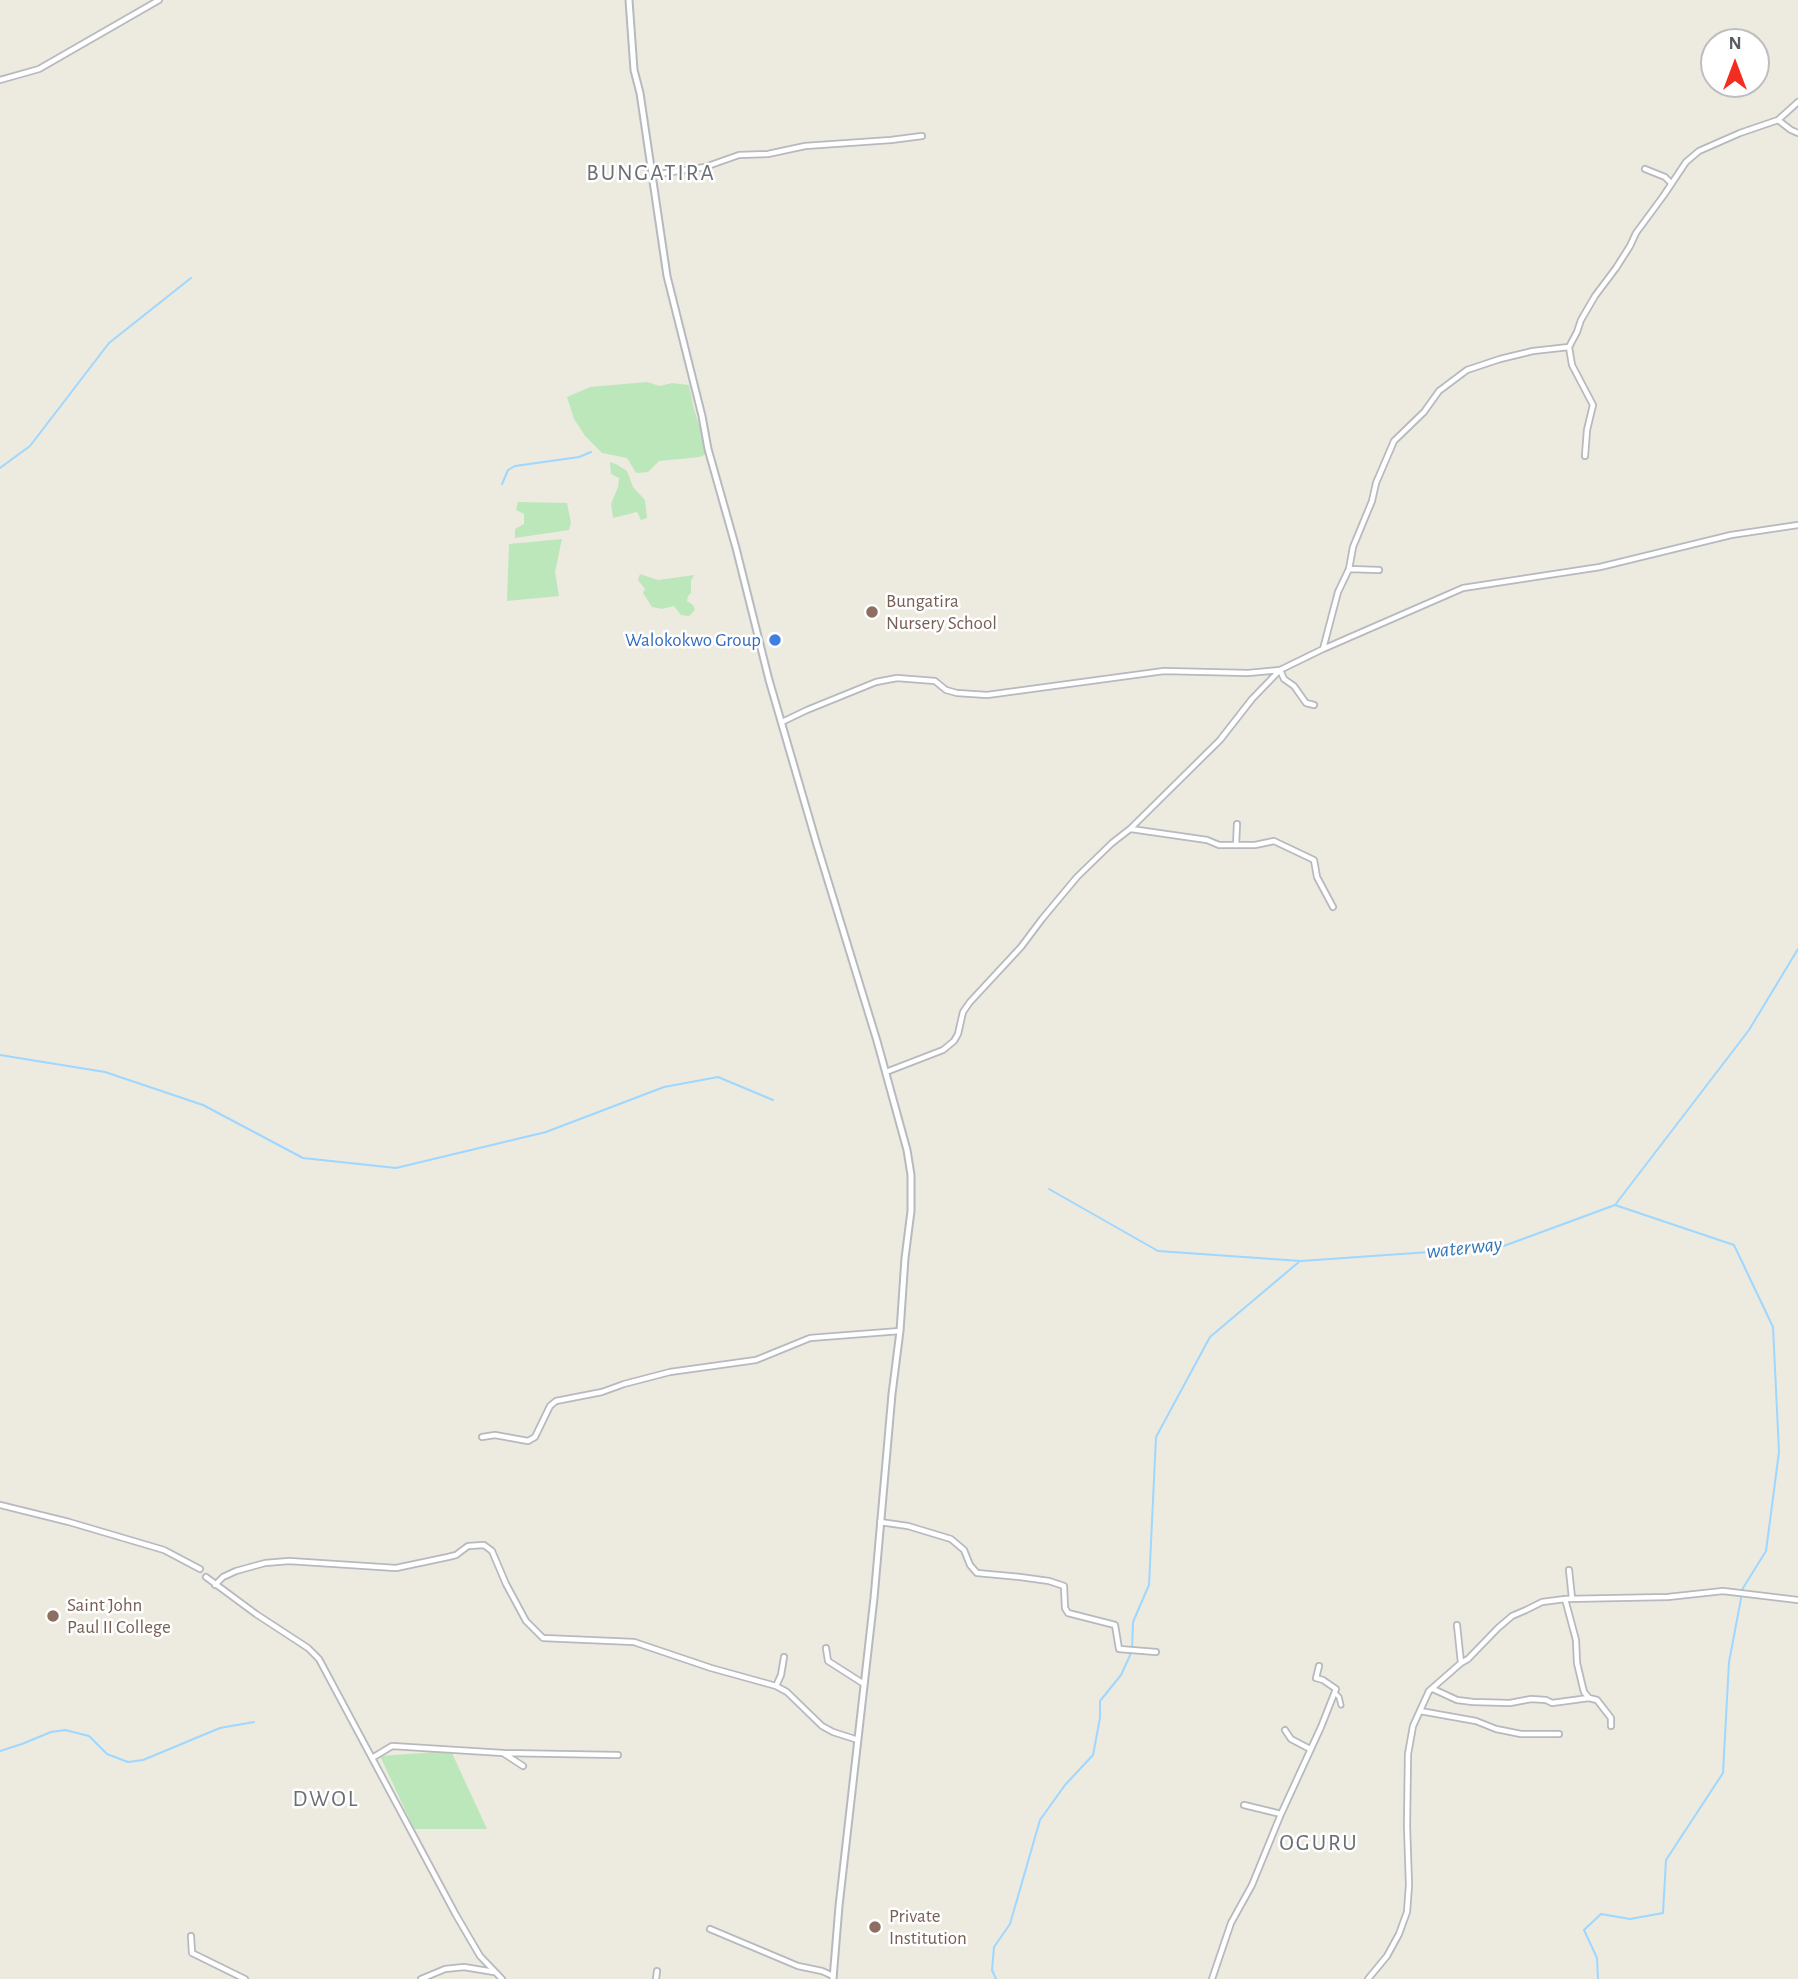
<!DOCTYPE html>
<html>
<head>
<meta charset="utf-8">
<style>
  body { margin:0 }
  #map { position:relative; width:1798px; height:1979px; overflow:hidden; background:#edeae0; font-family:"Alegreya Sans",sans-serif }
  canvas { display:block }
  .north { position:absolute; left:1700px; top:28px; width:70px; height:70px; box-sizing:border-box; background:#fff; border:2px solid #bdbec0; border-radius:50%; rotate:0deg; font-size:19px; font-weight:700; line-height:28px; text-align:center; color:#595d62 }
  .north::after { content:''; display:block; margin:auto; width:24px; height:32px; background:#f22d21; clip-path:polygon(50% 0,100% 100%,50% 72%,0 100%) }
</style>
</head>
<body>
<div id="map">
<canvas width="1798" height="1979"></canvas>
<div class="north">N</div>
</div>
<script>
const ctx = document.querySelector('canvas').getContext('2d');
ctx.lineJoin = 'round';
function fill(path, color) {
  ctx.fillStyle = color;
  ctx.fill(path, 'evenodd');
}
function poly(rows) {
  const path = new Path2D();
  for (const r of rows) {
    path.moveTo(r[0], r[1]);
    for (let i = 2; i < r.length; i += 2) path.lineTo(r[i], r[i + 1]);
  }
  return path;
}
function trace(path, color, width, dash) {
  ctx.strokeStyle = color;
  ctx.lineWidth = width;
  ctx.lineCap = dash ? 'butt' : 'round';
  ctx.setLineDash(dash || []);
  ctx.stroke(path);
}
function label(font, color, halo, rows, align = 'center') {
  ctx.font = font + ' "Alegreya Sans",sans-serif';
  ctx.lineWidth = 5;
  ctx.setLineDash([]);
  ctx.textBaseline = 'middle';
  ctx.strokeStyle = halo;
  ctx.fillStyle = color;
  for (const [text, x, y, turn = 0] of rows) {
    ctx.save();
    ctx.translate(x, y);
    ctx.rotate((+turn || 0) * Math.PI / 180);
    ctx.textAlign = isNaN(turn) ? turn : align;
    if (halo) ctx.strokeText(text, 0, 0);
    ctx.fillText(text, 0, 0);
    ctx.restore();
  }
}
fill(poly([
  [647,382,660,386,672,383,689,385,694,409,705,444,706,454,700,457,659,461,648,472,636,473,627,458,602,453,585,436,574,419,567,397,590,387],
  [610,462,616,464,627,471,633,487,645,500,647,518,641,520,637,512,613,518,611,504,618,487,619,478,611,474],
  [518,502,567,503,571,523,569,530,515,538,515,529,524,524,524,514,516,510],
  [562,539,555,572,559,596,507,601,509,544],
  [640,574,658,580,694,575,691,581,691,593,688,596,687,601,693,605,695,610,689,616,681,615,674,606,662,609,652,607,643,593,645,589,638,580],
  [451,1751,487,1829,414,1829,380,1756]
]), '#bce7bb');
trace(poly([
  [0,468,30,446,109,343,191,278],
  [502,484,508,470,515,466,579,457,591,452],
  [0,1055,105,1072,203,1105,303,1158,396,1168,546,1132,664,1087,718,1077,773,1100],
  [1049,1189,1158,1251,1301,1261,1501,1247,1615,1205,1749,1030,1798,949],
  [0,1751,22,1744,51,1732,65,1730,89,1736,107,1754,128,1762,143,1760,220,1728,254,1722],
  [996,1979,992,1970,994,1947,1010,1924,1040,1820,1065,1785,1093,1755,1100,1718,1100,1701,1121,1675,1132,1651,1133,1622,1149,1585,1156,1437,1210,1337,1300,1261],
  [1598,1979,1597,1958,1584,1930,1601,1914,1630,1919,1663,1913,1666,1860,1723,1773,1729,1662,1743,1588,1766,1551,1779,1452,1773,1327,1734,1245,1615,1205]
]), '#9ed7ff', 2);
const pedestrian = poly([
  [1335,1693,1339,1697,1341,1705]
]);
const minor = poly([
  [0,80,39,69,159,0],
  [1778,120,1791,130,1798,133],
  [1645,169,1665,177,1671,183],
  [652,175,705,167,739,155,768,154,805,146,891,140,922,136],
  [1569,347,1572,365,1593,405,1587,430,1585,456],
  [1349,569,1379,570],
  [1323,649,1338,592,1349,569,1353,547,1372,501,1376,483,1394,441,1424,412,1439,391,1467,370,1500,359,1533,351,1569,347,1577,332,1581,320,1595,296,1616,268,1630,246,1636,233,1664,195,1686,162,1699,151,1740,133,1778,120,1798,102],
  [782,722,807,710,876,682,897,678,935,681,946,690,957,693,987,695,1164,671,1248,673,1280,670,1323,649,1463,588,1600,567,1731,535,1798,525],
  [1237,824,1236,845,1255,845,1274,841,1314,860,1317,877,1333,907],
  [1131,829,1207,840,1219,845,1236,845],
  [886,1072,943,1050,954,1041,958,1034,963,1012,970,1002,1021,947,1042,919,1077,877,1112,843,1130,829,1220,740,1252,699,1280,670,1284,679,1294,686,1306,703,1314,705],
  [482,1437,495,1435,528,1441,535,1437,550,1406,556,1401,561,1400,602,1392,624,1384,670,1372,756,1360,810,1338,900,1331],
  [0,1505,69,1522,164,1550,200,1569],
  [880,1522,908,1526,951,1539,964,1550,970,1565,977,1573,1020,1577,1049,1581,1064,1586,1065,1608,1068,1613,1115,1625,1119,1649,1156,1652],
  [1569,1570,1572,1598],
  [206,1577,256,1614,308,1648,319,1659,456,1915,480,1956,502,1979],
  [215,1585,223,1577,236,1571,265,1563,289,1561,396,1568,448,1557,456,1555,468,1546,484,1545,492,1551,506,1584,526,1621,543,1638,634,1642,711,1668,776,1686,787,1692,822,1726,833,1732,858,1740],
  [1565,1599,1576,1640,1577,1663,1582,1684,1584,1692,1589,1698],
  [1457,1625,1461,1663],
  [826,1648,828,1661,864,1684],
  [776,1686,781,1675,784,1657],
  [1433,1689,1457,1700,1473,1702,1510,1703,1531,1699,1546,1700,1552,1703,1589,1698,1597,1700,1611,1718,1611,1726],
  [1420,1711,1476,1721,1496,1729,1521,1734,1559,1734],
  [1285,1730,1291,1739,1310,1749],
  [503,1753,618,1755],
  [372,1758,392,1746,503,1753,523,1766],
  [1244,1805,1281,1814],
  [710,1929,798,1966,822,1971,833,1976],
  [191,1936,192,1953,245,1979],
  [421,1979,445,1969,464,1967,494,1972],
  [656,1979,657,1971],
  [1212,1979,1231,1923,1252,1885,1281,1814,1321,1727,1336,1689,1323,1680,1316,1678,1319,1666],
  [1368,1979,1387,1956,1399,1934,1407,1912,1409,1885,1407,1826,1408,1754,1413,1726,1429,1691,1461,1663,1468,1659,1498,1628,1512,1616,1526,1610,1542,1602,1565,1599,1668,1597,1723,1591,1798,1600]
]);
const tertiary = poly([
  [629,0,634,70,640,93,667,276,702,416,708,449,736,548,769,680,817,845,877,1041,907,1150,911,1175,911,1211,905,1258,900,1331,892,1394,874,1598,839,1906,833,1979]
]);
trace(pedestrian, '#b6b9be', 7);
trace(minor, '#b6b9be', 8);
trace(tertiary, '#b6b9be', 9);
trace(pedestrian, '#fff', 3.5);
trace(minor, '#fff', 4.5);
trace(tertiary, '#fff', 5);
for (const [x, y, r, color] of [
  [872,612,7,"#8d6e63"],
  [775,640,7,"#3f7fe0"],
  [53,1616,7,"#8d6e63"],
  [875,1927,7,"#8d6e63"]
]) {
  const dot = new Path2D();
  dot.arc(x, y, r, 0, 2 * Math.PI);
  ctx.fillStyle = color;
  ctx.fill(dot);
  trace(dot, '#fff', 2.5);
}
label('19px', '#785e54', '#fff', [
  ["Bungatira",886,601],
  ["Nursery School",886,623],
  ["Saint John",67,1605],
  ["Paul II College",67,1627],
  ["Private",889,1916],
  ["Institution",889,1938]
], 'left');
label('19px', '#366cbe', '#fff', [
  ["Walokokwo Group",761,640]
], 'right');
label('italic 21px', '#3778b7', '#fff', [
  ["waterway",1464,1248,-6]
]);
ctx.letterSpacing = '2px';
label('23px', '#6a6f74', '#fff', [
  ["BUNGATIRA",651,173],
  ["DWOL",326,1799],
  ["OGURU",1319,1843]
]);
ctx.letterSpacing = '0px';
</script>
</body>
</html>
